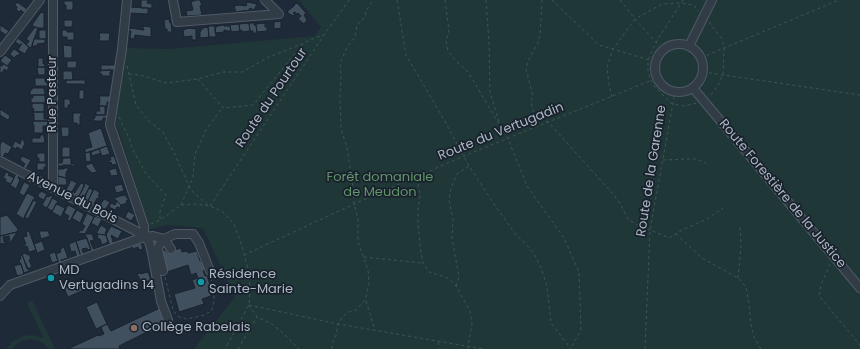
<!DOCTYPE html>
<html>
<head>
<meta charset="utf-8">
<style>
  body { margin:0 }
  canvas { display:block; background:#1e2a37 }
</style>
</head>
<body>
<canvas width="860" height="349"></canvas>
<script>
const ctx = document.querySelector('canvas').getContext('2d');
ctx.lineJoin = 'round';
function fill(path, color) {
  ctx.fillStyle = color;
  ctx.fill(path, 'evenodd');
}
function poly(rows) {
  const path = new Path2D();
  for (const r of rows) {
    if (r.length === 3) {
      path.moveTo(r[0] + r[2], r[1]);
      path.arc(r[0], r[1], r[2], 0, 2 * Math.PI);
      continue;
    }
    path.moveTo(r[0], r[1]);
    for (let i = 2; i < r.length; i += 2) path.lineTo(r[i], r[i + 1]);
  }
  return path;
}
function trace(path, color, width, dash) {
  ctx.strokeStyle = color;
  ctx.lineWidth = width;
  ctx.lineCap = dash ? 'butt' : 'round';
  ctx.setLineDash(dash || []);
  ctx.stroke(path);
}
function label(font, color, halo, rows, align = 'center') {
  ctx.font = font + ' Poppins,sans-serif';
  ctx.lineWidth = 3.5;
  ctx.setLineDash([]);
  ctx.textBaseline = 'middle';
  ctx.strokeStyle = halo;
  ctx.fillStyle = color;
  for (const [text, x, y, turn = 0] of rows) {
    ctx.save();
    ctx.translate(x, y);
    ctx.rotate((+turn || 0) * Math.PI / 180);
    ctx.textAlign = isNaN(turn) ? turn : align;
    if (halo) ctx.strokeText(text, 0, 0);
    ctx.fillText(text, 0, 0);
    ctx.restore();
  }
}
fill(poly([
  [299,0,860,0,860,349,194,349,235,297,203,228,169,225,150,229,116,123,123,48,170,49,315,36,321,27],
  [32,300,55,349,49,349,42,342,30,339,26,340,19,342,12,349,6,349,12,342,23,336,33,335,44,338,27,303]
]), '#203738');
const building = poly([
  [141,0,148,0,147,3,152,4,152,8,141,8,141,0],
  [196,0,200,0,202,6,200,6,202,15,187,16,186,11,193,10,191,2,196,0],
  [64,1,73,1,73,10,66,10,66,5,64,5,64,1],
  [17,2,27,9,24,13,21,10,20,12,16,10,17,7,15,5,17,2],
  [247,2,257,4,254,10,250,8,248,11,246,10,245,11,243,10,243,12,241,11,236,12,234,6,239,5,246,6,247,4,246,3,247,2],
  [294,3,295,3,296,4,297,3,306,13,304,15,307,20,304,24,298,19,301,16,298,13,297,14,295,12,293,13,295,15,293,16,292,15,291,15,287,12,295,5,294,3],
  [130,7,148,8,148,14,129,13,130,7],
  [41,12,44,13,44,28,36,28,32,25,41,12],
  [169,19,170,23,171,23,172,32,167,32,167,29,165,29,164,20,169,19],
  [64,20,73,20,72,27,66,27,64,26,64,20],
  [281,21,281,28,274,29,274,22,281,21],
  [249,23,254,23,254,25,256,25,257,33,253,33,253,31,250,31,249,23],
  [249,23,250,31,242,32,242,30,240,31,239,24,249,23],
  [265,23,265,27,267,27,267,31,257,32,256,24,265,23],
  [239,24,240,31,231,32,230,25,239,24],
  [0,25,9,31,6,35,0,31,0,25],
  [224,25,224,26,230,26,231,31,227,31,225,30,224,30,224,32,215,33,215,27,217,27,217,26,224,25],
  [143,26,151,27,151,37,135,35,134,39,130,38,131,31,129,31,129,28,144,30,144,29,143,29,143,26],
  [208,26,215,26,216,37,209,37,208,26],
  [35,27,38,28,31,48,26,45,29,41,26,39,35,27],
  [208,27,209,37,200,38,200,32,203,28,208,27],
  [189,28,196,29,196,40,192,40,192,36,184,37,183,30,189,28],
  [39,30,46,30,46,39,39,39,39,30],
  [62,30,67,30,67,32,74,32,74,40,67,40,67,37,62,37,62,30],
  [100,33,110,33,109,41,99,41,100,36,99,36,99,34,100,34,100,33],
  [18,38,29,47,25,54,18,50,22,43,20,45,15,42,18,38],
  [34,39,45,39,45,43,37,44,37,46,32,46,34,39],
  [63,45,72,46,72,58,64,58,63,45],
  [14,49,20,53,18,56,17,55,14,58,10,54,14,49],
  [5,55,12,60,7,66,0,61,5,55],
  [38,58,43,58,43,64,45,64,45,67,38,67,38,58],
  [67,61,77,61,76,68,67,68,67,61],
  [4,64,9,67,7,71,4,69,4,70,1,74,0,72,0,65,2,66,4,64],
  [101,65,116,65,116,70,101,70,101,65],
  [37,67,45,67,45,75,38,75,37,67],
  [109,70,111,70,111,72,110,72,110,76,102,76,102,74,100,74,100,71,109,70],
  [63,71,72,71,73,80,63,80,63,71],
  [35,78,45,78,45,81,46,81,46,83,48,83,48,86,35,86,35,78],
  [66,80,85,80,85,85,83,85,83,84,66,84,66,80],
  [32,88,44,88,45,95,30,95,30,90,32,90,32,88],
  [79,90,84,90,84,99,79,99,79,90],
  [33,95,45,95,45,103,31,103,31,98,33,98,33,95],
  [99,96,112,96,111,102,107,102,107,106,99,106,100,100,99,96],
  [64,99,70,99,70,102,71,102,70,105,68,105,68,108,64,108,64,99],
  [32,103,44,103,44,112,33,112,34,109,32,108,32,103],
  [99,106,105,106,105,115,96,115,96,111,100,111,99,106],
  [0,109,9,115,10,117,8,120,0,115,0,109],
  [33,112,44,112,44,119,48,119,48,121,34,121,34,114,33,114,33,112],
  [73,113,81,113,81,116,80,116,80,125,77,125,77,123,73,123,73,113],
  [95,115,109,115,108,118,103,118,103,121,94,121,93,119,95,118,95,115],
  [33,121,48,121,48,126,43,126,43,133,34,133,34,125,33,125,33,121],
  [61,127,69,127,69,136,62,137,61,127],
  [101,128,107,146,85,153,85,149,92,147,88,133,101,128],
  [40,135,44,135,44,138,45,138,44,143,32,143,32,138,40,138,40,135],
  [22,138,25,143,22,150,17,147,16,149,12,147,15,141,20,144,22,138],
  [2,141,12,147,8,154,5,153,3,157,0,156,0,145,2,141],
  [107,146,110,154,102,156,99,149,107,146],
  [62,147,70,147,70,157,62,157,62,147],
  [99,149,101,153,92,156,91,152,99,149],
  [90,152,91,161,86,162,85,153,90,152],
  [39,153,45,153,45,162,39,162,39,158,37,158,37,154,39,153],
  [22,156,31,160,26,169,23,167,25,164,20,160,22,156],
  [114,156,117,164,112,165,111,162,108,163,108,161,111,160,110,157,114,156],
  [63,158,71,158,71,164,75,164,75,166,71,166,71,165,63,165,63,166,58,166,58,163,62,163,63,158],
  [37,163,46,163,46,167,44,167,44,170,37,170,37,163],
  [92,163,97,172,92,173,86,167,86,165,92,163],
  [64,168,68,168,68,171,67,171,66,173,66,178,58,176,58,169,64,169,64,168],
  [116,168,118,175,111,176,109,170,116,168],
  [6,172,9,173,8,175,14,178,11,184,5,181,6,179,3,178,6,172],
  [16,174,19,176,18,178,20,180,16,189,10,185,16,174],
  [58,176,66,178,67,185,58,185,58,176],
  [71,180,77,183,71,193,66,190,71,180],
  [24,182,30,185,24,196,19,193,24,182],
  [81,183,85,185,79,196,74,194,81,183],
  [85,183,90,186,83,199,79,196,85,183],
  [122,184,124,191,116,193,114,186,122,184],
  [89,188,93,190,88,201,84,199,89,188],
  [94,189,100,193,98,196,100,196,98,199,97,198,94,204,88,201,94,189],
  [41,191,47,194,44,200,38,197,39,192,40,193,41,191],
  [27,193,35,197,24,219,16,214,27,193],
  [50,195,53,197,47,208,42,205,47,196,49,197,50,195],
  [124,195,125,195,127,198,128,198,128,200,126,201,127,203,121,205,114,198,124,195],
  [52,198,58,201,52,211,47,208,52,198],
  [104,199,110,202,105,210,99,207,104,199],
  [33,200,37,202,28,219,24,217,33,200],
  [117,201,121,205,120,208,117,207,115,210,109,207,111,203,115,205,117,201],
  [56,204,65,208,61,217,52,212,56,204],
  [68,205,76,209,70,221,67,220,69,216,64,213,68,205],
  [77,210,84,214,80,223,72,218,77,210],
  [128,211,135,215,131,221,125,217,128,211],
  [87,213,94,217,85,234,78,233,80,230,82,231,85,226,82,224,87,213],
  [7,215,18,229,17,232,0,236,0,217,7,215],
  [95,216,102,219,98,227,91,223,95,216],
  [101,225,107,229,105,233,107,234,106,235,96,234,101,225],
  [111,226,122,231,118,239,111,235,114,245,110,246,106,235,111,226],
  [29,231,36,250,29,252,27,246,25,247,24,245,26,244,23,237,27,236,26,232,29,231],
  [39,231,48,231,50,236,41,239,39,231],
  [17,232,11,242,7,243,7,241,10,241,9,236,3,237,4,242,6,242,6,243,0,244,0,236,17,232],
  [85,234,92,234,94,240,90,241,95,252,92,253,85,234],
  [97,234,106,235,108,242,102,245,100,239,98,239,97,234],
  [87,238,91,249,88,250,87,248,82,249,84,255,81,257,76,241,87,238],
  [42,241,45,250,37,253,34,244,42,241],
  [76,241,81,257,77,258,75,251,71,252,69,244,76,241],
  [141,243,143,249,139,250,138,247,133,249,132,246,141,243],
  [64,247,68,258,61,260,62,263,59,264,56,254,61,252,60,250,62,248,64,247],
  [181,248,182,252,187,251,188,253,197,251,200,261,203,261,206,270,203,271,205,276,207,275,210,285,208,286,211,296,202,299,204,304,179,312,174,294,195,288,192,280,198,278,196,273,191,275,188,265,167,272,161,253,162,251,165,250,166,250,167,252,181,248],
  [55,252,58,261,52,263,49,254,55,252],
  [26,253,27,255,29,254,31,259,29,260,32,267,27,269,22,254,26,253],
  [22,255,29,271,24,273,19,260,21,259,20,256,22,255],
  [21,264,24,273,20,276,20,275,17,276,14,266,21,264],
  [148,272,151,280,142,283,137,274,139,273,140,274,148,272],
  [81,279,86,289,68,297,64,288,81,279],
  [129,280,129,281,131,280,133,285,131,286,132,287,126,290,122,283,129,280],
  [97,302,107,324,96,329,86,307,97,302],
  [160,308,168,324,150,333,149,331,119,346,120,349,68,349,98,335,99,336,104,334,101,327,107,324,111,331,160,308]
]);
fill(building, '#41505f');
trace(building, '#1a232e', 1);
const minor = poly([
  [127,0,122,49,110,125,144,226,144,237],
  [173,0,177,22,279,14],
  [265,0,279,14],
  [679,68,24],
  [689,46,712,0],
  [0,52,40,0],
  [693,88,860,288],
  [0,161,136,231,149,241,152,253,161,301,168,320],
  [51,187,53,183,53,0],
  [163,271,158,250,159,245,164,239,171,249],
  [0,296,10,285,144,237,153,236,164,239,175,234,193,234,199,243,210,271]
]);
trace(minor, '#4f5a66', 10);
trace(poly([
  [397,0,406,55,443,118,469,166,494,204,516,235,526,244,534,254,541,268,547,286,551,323,571,349],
  [445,0,449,31,446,41,448,51,457,62,468,72,508,139,527,186,564,238,579,272,581,330,571,348],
  [486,0,489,44,490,92,499,122],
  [542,0,540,35,538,43,528,61,526,69,533,96,531,101,533,111,549,123,613,194,621,205,628,219,639,226,663,235,669,238,682,230,707,219,723,208],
  [552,0,599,45,656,62],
  [620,0,635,19,663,50],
  [683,0,658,39,650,55,648,61,648,72,651,81,655,87,672,104,684,106,697,103],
  [709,22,722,39,724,48,723,75,717,87,710,96],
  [701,57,705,56,839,0],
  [127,66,136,105,149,121,163,132,175,155,189,186,191,190,209,206],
  [703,72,860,95],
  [129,74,140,75,166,83,198,79,223,72,242,72,269,57,302,44,317,37,324,35],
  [198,79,223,108,253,105,302,45],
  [612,97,609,84,607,67,613,49,635,19,662,4,681,3,693,5,699,11],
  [119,117,129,138,133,150,146,174,166,195,160,211,160,219],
  [663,160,687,159,697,159,706,163],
  [417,178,420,195,418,209,418,223,421,253,423,263,429,272,448,278,456,286,470,311,472,324,469,340,468,349],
  [181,205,193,177,195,154,206,130,222,108],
  [210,206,324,35,349,0],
  [151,224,160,220,181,205,196,204,210,206,223,212,234,224,242,246,249,273,250,288,249,305,225,349],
  [676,234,702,258,738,278,746,287,749,304,751,325,754,337,761,349],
  [244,255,354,204,464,156,657,78],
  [364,257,422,263],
  [830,264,821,285,819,296,860,345],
  [165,277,173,310,175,313,179,317,186,319,196,317,205,315,212,310,214,300,214,292,211,278],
  [738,278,741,246,740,225],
  [456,286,459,277,452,238,453,219,449,200,451,188,457,174,469,166],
  [366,301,375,330],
  [249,305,338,324,484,349],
  [249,305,257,317,272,324,284,334,299,349],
  [438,342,440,349],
  [238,349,257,317],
  [332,349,333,342,336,335,338,324,342,317,349,312,356,310,365,300,369,284,368,270,358,242,358,218,354,204,352,179,347,148,341,128,340,97,341,76,340,64,347,47,355,37,357,25,365,17,366,11,373,0],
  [645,349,650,230,675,92]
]), '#3e5455', 1, [3, 3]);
trace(minor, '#323c47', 8);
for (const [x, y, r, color] of [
  [51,278,4,"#0f9aa8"],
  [201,282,4,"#0f9aa8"],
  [134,328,4,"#8d6e63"]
]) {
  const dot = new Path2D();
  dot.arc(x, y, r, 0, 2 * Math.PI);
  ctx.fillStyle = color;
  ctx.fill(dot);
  trace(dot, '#18212c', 1.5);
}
label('13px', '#acb7c5', '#18212c', [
  ["Rue Pasteur",53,94,-90],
  ["Route du Pourtour",272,98,-56],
  ["Route du Vertugadin",501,132,-22],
  ["Route de la Garenne",652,171,-81],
  ["Route Forestière de la Justice",782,194,50],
  ["Avenue du Bois",72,198,27]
]);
label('13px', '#63956b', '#18212c', [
  ["Forêt domaniale",380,178],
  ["de Meudon",380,193]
]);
label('13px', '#acb7c5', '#18212c', [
  ["MD",59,271],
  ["Vertugadins 14",59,286],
  ["Résidence",209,275],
  ["Sainte-Marie",209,290],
  ["Collège Rabelais",142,328]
], 'left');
</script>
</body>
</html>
